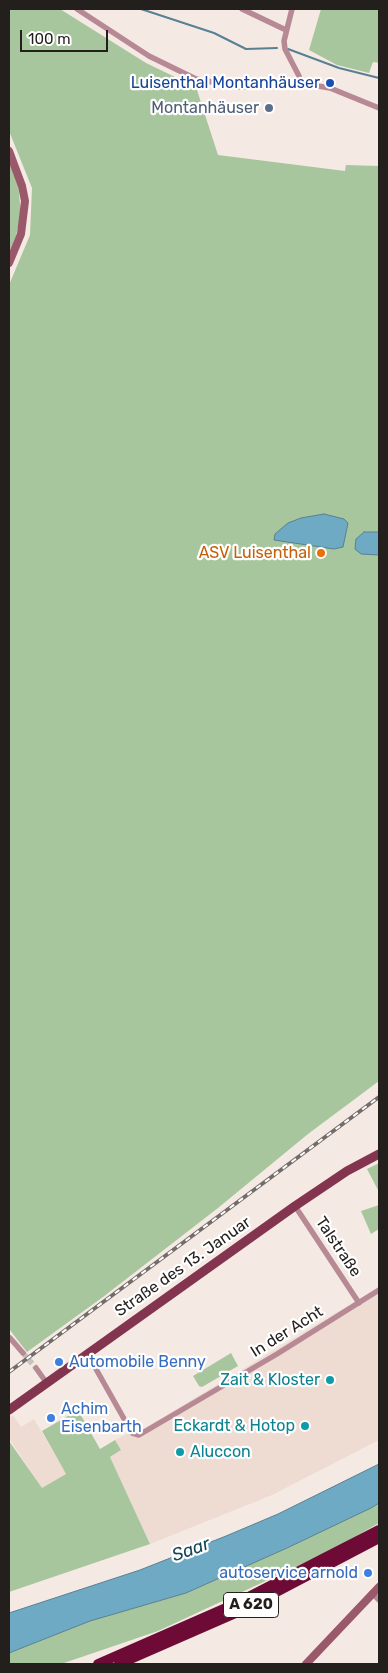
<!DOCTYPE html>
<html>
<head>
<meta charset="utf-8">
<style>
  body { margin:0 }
  #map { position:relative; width:388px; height:1673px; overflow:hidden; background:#f5e9e4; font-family:Rubik,sans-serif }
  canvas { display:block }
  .frame { position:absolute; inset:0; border:10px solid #231f1d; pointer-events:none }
  .scale { position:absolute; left:20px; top:30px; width:88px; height:22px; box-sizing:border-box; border:2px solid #231f1d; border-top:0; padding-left:6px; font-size:15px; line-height:18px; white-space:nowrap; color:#231f1d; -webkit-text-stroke:4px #fff; paint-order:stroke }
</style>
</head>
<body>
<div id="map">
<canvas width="388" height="1673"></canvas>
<div class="frame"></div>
<div class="scale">100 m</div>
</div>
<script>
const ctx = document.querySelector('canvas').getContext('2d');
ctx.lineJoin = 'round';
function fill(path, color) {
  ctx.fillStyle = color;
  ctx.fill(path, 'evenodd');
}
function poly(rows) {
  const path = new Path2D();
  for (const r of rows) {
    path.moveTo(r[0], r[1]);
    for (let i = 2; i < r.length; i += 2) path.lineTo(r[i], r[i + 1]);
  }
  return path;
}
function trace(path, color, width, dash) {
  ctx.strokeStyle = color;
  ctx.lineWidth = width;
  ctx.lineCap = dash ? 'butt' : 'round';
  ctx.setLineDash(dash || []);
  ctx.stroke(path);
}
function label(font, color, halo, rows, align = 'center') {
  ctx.font = font + ' Rubik,sans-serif';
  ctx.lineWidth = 4.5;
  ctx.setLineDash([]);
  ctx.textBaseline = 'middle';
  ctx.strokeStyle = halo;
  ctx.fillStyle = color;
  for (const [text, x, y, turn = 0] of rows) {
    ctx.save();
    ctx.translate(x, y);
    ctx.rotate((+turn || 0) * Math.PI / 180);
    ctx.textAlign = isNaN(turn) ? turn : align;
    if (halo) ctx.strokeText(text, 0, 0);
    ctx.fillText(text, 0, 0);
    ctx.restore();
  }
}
fill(poly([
  [379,1287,379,1440,272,1495,150,1544,110,1457,121,1450,115,1440,134,1430,140,1431],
  [13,1415,21,1427,34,1419,66,1474,42,1489,9,1438,9,1418]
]), '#eedbd2');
fill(poly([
  [9,9,60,9,146,63,196,87,218,155,345,171,346,165,379,166,379,1081,308,1134,218,1208,103,1297,27,1352,9,1329,9,285,30,235,32,188,9,131],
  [321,9,379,9,379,63,373,62,369,73,337,65,309,50],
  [9,159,18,183,21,214,16,236,9,252],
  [379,1163,379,1192,367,1169],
  [379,1205,379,1229,371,1234,361,1211],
  [231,1353,238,1366,202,1387,199,1386,193,1376],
  [78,1410,100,1449,115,1440,121,1450,110,1457,150,1544,9,1592,9,1441,42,1488,66,1474,42,1431],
  [379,1503,379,1523,328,1552,158,1631,61,1664,9,1664,9,1653,89,1621,186,1593,287,1548]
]), '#a8c69d');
const water = poly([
  [324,514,344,519,348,523,343,547,334,549,274,540,275,534,288,523,301,518,324,514],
  [364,532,379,532,379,555,361,554,355,549,356,539,364,532],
  [379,1464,379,1503,371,1508,287,1548,186,1593,90,1621,9,1653,9,1613,140,1570,226,1536,278,1514,379,1464]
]);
fill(water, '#6faac4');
trace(water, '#588092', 1);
trace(poly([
  [141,9,214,33,246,49,277,48],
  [288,49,339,68,379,78]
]), '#588092', 2);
trace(poly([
  [23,1353,36,1368]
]), '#cbc1bc', 5.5, [5.5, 3]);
trace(poly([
  [77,9,149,56,196,79,239,87,312,85,330,88,379,108],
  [242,9,286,30],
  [292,9,284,41,285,49,299,76,301,85],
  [295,1206,359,1303],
  [10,1338,23,1353],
  [87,1353,132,1433,139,1435,277,1354,379,1290],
  [36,1368,46,1382],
  [372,1593,379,1600]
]), '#b78995', 5.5);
trace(poly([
  [9,151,22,186,25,201,21,234,9,263],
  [306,1664,379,1587]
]), '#9a586b', 8);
trace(poly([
  [9,1410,295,1206,347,1171,379,1154]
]), '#83344f', 9);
trace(poly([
  [98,1664,235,1604,379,1530],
  [119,1664,238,1612,379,1538]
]), '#6d0b36', 10);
const rail = poly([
  [9,1372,379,1097]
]);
trace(rail, '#736c69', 4);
trace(rail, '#fff', 2, [5.5]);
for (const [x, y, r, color] of [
  [330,83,5,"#1a4fb4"],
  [269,108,5,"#5c6f8a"],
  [321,553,5,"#e8710a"],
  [59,1362,5,"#3f7fe0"],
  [330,1380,5,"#0f9aa8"],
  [51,1418,5,"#3f7fe0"],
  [305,1426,5,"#0f9aa8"],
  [180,1452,5,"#0f9aa8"],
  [368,1573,5,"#3f7fe0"]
]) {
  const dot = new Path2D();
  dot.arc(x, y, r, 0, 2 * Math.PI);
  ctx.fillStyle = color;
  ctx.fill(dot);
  trace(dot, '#fff', 2);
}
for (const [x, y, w] of [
  [251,1605,55]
]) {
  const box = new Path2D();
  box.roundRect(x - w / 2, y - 12.5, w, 25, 4);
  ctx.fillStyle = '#fff';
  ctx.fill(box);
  trace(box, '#231f1d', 1);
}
label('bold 15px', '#231f1d', null, [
  ["A 620",251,1605]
]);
label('16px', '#164399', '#fff', [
  ["Luisenthal Montanhäuser",320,83]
], 'right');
label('16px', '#4e5e75', '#fff', [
  ["Montanhäuser",259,108]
], 'right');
label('16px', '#c56008', '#fff', [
  ["ASV Luisenthal",311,553]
], 'right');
label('16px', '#231f1d', '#fff', [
  ["Talstraße",338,1247,56],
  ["Straße des 13. Januar",183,1267,-35],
  ["In der Acht",287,1332,-32]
]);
label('16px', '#366cbe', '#fff', [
  ["Automobile Benny",69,1362],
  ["Achim",61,1409],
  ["Eisenbarth",61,1427],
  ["autoservice arnold",358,1573,"right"]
], 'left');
label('16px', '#0d838f', '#fff', [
  ["Zait & Kloster",320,1380],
  ["Eckardt & Hotop",295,1426],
  ["Aluccon",190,1452,"left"]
], 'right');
label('italic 18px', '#134659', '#fff', [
  ["Saar",191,1550,-20]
]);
</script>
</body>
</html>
